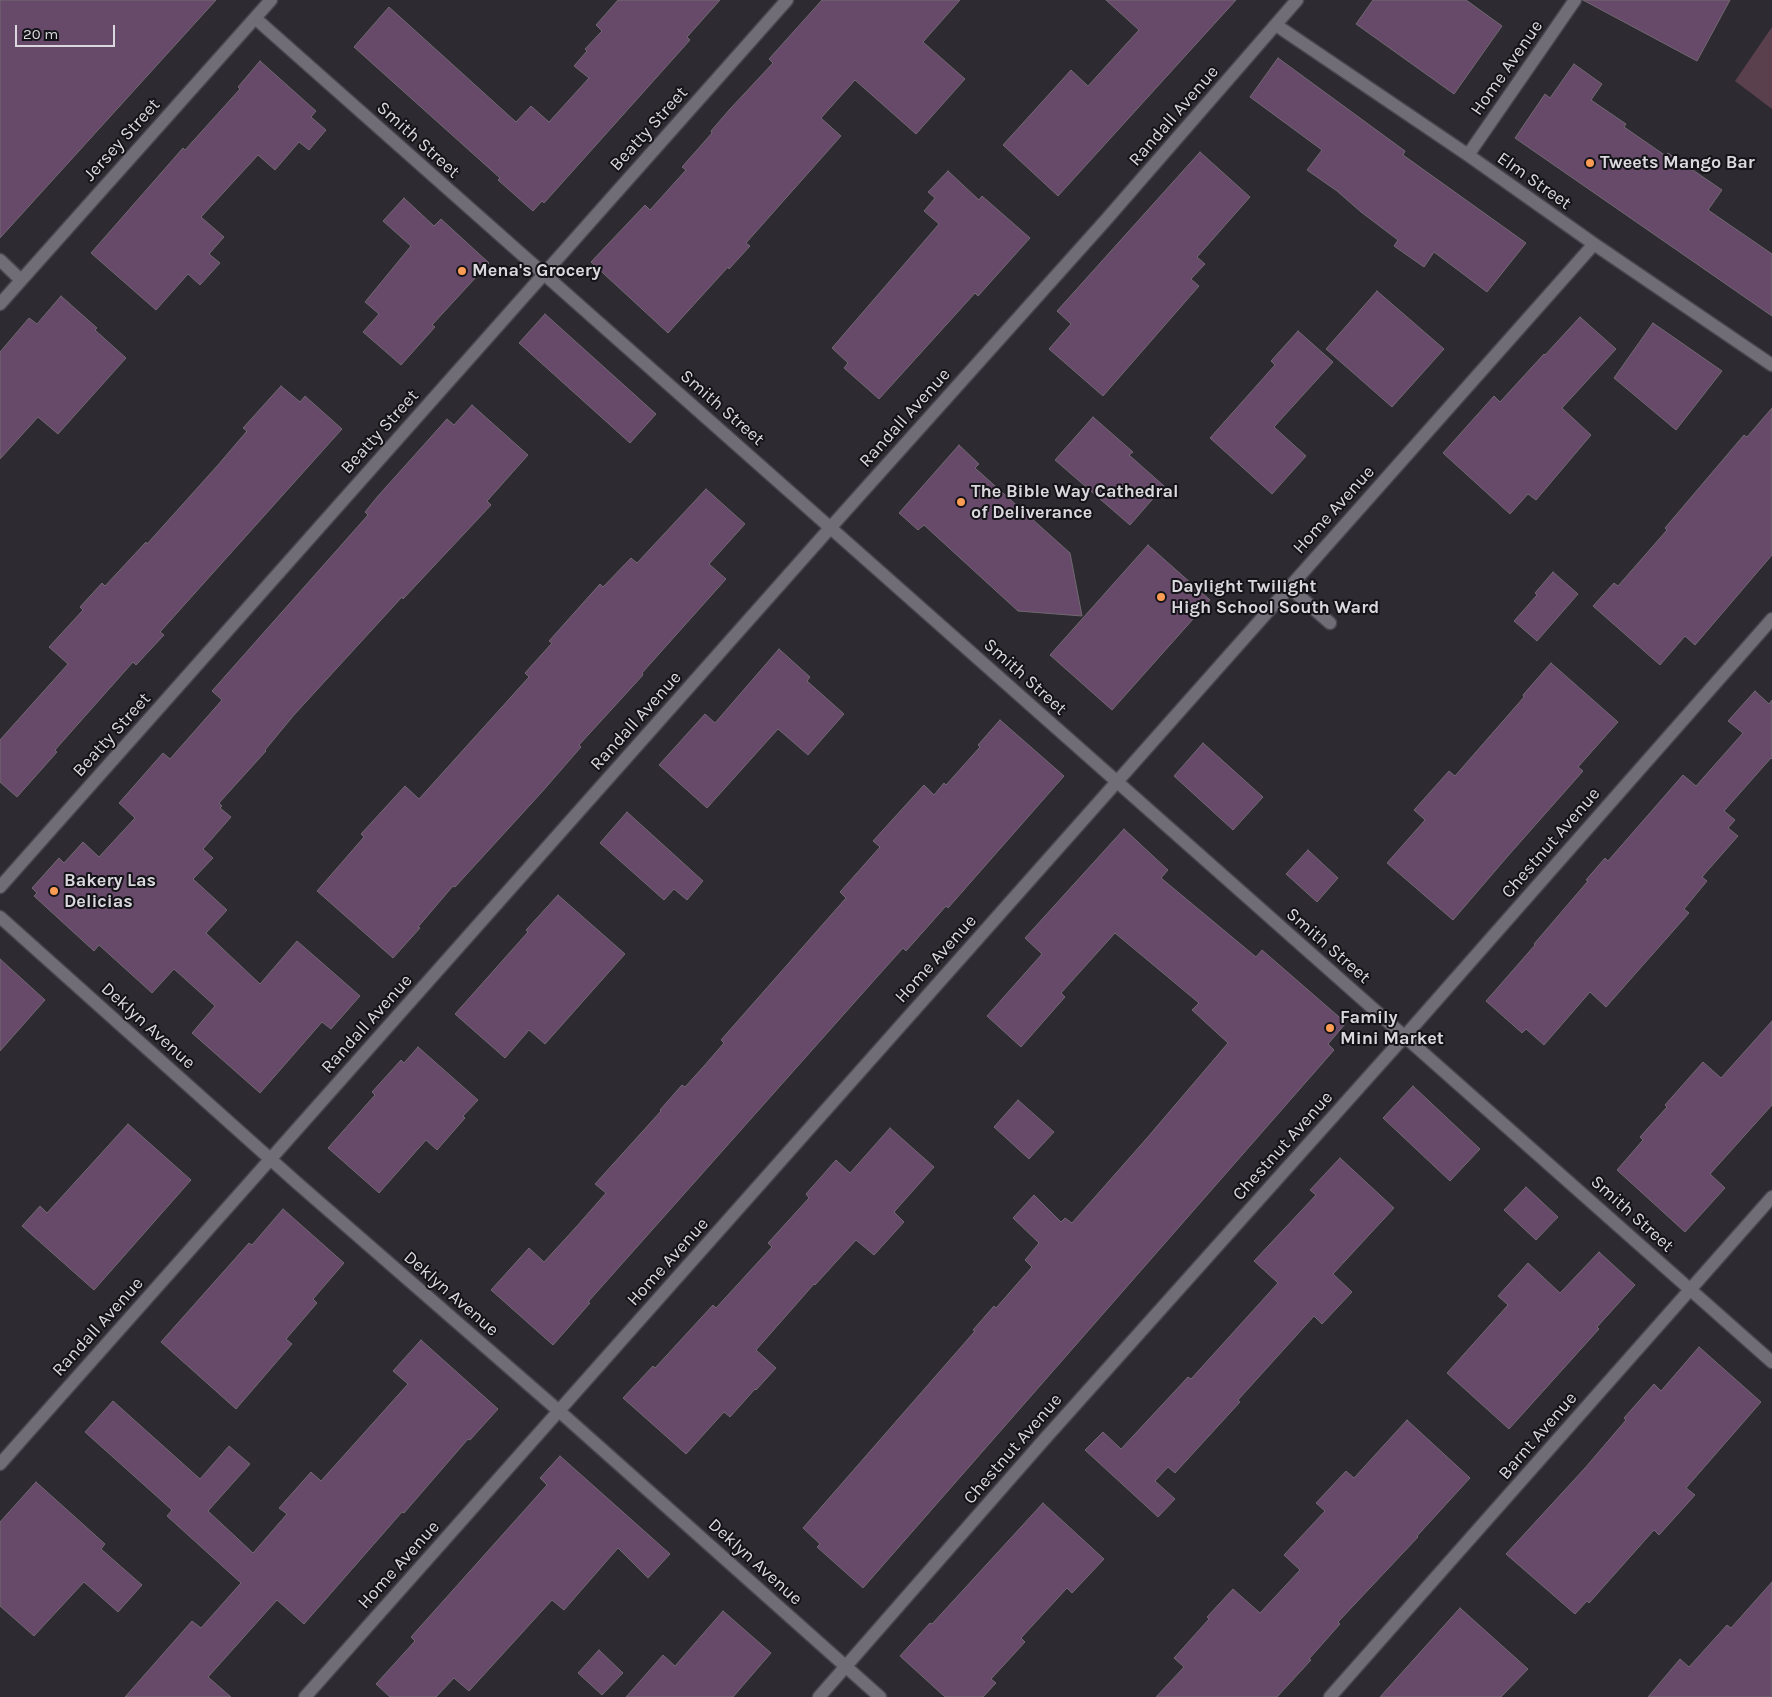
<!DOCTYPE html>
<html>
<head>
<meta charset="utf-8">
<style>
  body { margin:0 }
  #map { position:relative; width:1772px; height:1697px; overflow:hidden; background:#2d2a32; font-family:Karla,sans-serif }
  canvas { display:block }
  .scale { position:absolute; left:15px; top:25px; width:100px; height:22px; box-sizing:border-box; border:2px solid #dad8de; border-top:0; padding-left:6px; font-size:15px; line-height:18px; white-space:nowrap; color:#dad8de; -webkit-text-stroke:4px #141317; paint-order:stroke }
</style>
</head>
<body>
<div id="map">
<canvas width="1772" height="1697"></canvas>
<div class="scale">20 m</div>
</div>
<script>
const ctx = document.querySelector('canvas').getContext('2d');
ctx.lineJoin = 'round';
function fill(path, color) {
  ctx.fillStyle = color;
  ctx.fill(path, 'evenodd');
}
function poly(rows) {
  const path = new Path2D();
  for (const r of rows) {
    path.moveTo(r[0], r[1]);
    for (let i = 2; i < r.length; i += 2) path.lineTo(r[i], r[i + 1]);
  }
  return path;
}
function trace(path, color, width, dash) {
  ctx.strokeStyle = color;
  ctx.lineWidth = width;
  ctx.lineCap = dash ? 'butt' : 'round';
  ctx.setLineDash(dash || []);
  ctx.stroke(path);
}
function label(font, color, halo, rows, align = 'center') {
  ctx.font = font + ' Karla,sans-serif';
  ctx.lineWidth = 4;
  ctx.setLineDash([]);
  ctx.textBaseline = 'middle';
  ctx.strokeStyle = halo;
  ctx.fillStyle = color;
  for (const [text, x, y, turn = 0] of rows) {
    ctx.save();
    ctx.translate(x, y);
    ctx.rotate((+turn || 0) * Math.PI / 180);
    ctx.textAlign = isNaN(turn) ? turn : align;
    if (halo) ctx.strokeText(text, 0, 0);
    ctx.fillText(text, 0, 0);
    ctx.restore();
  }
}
fill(poly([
  [1772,27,1772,109,1735,81]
]), '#5a404d');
const building = poly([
  [0,0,216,0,0,238,0,0],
  [618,0,720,0,687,37,690,40,553,193,544,203,542,201,533,211,498,180,500,178,354,47,389,7,516,122,531,106,549,122,589,78,574,66,587,51,585,49,602,31,596,25,618,0],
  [822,0,960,0,923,42,965,79,916,134,855,80,821,118,841,136,746,243,750,246,729,269,728,267,668,333,591,262,645,205,650,210,686,170,682,167,712,133,711,131,730,109,773,63,769,59,822,0],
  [1106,0,1236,0,1058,196,1003,145,1071,70,1088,86,1139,30,1106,0],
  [1373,0,1466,0,1502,26,1454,94,1356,24,1373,0],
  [1583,0,1730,0,1697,61,1583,0],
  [1278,58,1405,151,1403,155,1526,243,1487,292,1434,252,1424,267,1394,246,1398,240,1361,212,1337,191,1307,170,1322,150,1250,97,1278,58],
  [260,61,316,111,311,117,326,130,309,150,299,142,275,170,258,155,201,217,224,237,209,254,220,263,200,285,188,274,156,310,91,253,183,148,185,150,240,89,238,87,260,61],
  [1574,64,1602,84,1591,100,1626,124,1624,127,1666,156,1668,153,1722,190,1708,210,1772,254,1772,316,1515,138,1545,94,1550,98,1574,64],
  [1200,152,1250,197,1197,257,1205,264,1191,279,1199,286,1103,396,1049,349,1071,324,1057,311,1200,152],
  [948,171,979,200,982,196,1030,238,978,296,975,293,879,399,844,368,848,363,832,348,939,224,924,211,935,198,928,192,948,171],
  [404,198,434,226,441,219,489,263,432,325,435,327,401,365,363,332,379,314,365,302,411,246,383,221,404,198],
  [1377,291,1444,349,1392,407,1326,349,1377,291],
  [61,296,97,328,95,330,126,358,58,434,38,417,0,459,0,352,29,318,37,324,61,296],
  [545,314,656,414,630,443,519,343,545,314],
  [1580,317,1616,349,1562,408,1591,435,1536,500,1528,494,1510,514,1443,453,1494,396,1500,402,1544,354,1545,355,1580,317],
  [1653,323,1722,371,1676,430,1614,378,1653,323],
  [1298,331,1333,362,1274,427,1306,456,1272,494,1210,438,1275,365,1271,361,1298,331],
  [281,386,300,402,305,396,342,429,160,632,164,635,136,665,133,662,78,724,55,750,57,752,17,797,0,782,0,740,68,664,49,647,83,610,80,607,102,583,105,586,146,542,147,544,218,465,247,431,243,428,281,386],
  [472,405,528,455,487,501,491,505,478,519,403,599,402,597,294,715,265,750,266,751,219,803,222,806,220,808,231,817,203,849,213,858,193,879,227,910,206,933,260,984,297,941,360,996,331,1029,322,1022,260,1093,192,1033,215,1006,174,969,152,993,99,945,94,951,34,896,37,893,32,888,59,858,64,863,83,842,99,857,135,818,119,803,163,753,170,759,222,700,212,691,368,515,365,512,378,496,447,419,454,425,472,405],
  [1772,408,1772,555,1695,645,1685,636,1660,665,1593,606,1614,583,1618,586,1667,530,1665,528,1744,435,1747,437,1772,408],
  [1093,417,1133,452,1129,455,1164,486,1130,525,1055,460,1093,417],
  [959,445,979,464,975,468,1070,553,1082,616,1018,611,924,525,918,530,899,513,959,445],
  [706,489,745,524,709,564,726,579,642,673,643,675,579,745,581,747,541,793,455,887,453,886,418,927,420,928,393,958,317,891,364,837,361,834,405,786,419,799,529,677,525,673,552,643,549,641,600,584,603,587,631,558,637,563,706,489],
  [1148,545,1210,600,1112,710,1050,655,1148,545],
  [1553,572,1578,594,1537,641,1514,621,1537,595,1535,593,1553,572],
  [779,649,810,677,807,681,844,714,808,755,778,729,707,808,659,765,705,714,715,723,779,649],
  [1551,663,1618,722,1578,767,1583,771,1507,857,1453,920,1387,863,1425,820,1414,810,1449,771,1455,776,1524,697,1523,695,1551,663],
  [1755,691,1769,704,1772,700,1772,759,1771,758,1724,811,1735,820,1728,828,1738,836,1702,877,1707,881,1684,909,1689,913,1606,1007,1590,992,1544,1045,1526,1029,1522,1033,1486,1001,1535,945,1534,944,1588,881,1586,880,1605,858,1608,861,1683,775,1696,786,1743,733,1728,721,1755,691],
  [1000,720,1064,776,948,908,946,906,906,951,903,948,877,977,588,1302,590,1303,553,1345,491,1290,529,1248,544,1262,577,1226,606,1193,595,1184,661,1111,660,1110,682,1085,685,1087,704,1066,724,1043,721,1040,846,898,840,892,880,847,873,841,924,785,934,795,944,783,946,785,980,747,978,745,1000,720],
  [1203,743,1263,797,1233,830,1174,776,1203,743],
  [627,812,703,881,687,900,674,889,664,900,600,843,627,812],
  [1124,829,1168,870,1161,878,1256,957,1262,950,1346,1023,1328,1044,1334,1050,863,1588,817,1547,820,1544,803,1528,975,1331,973,1330,994,1306,996,1308,1032,1267,1025,1260,1039,1243,1013,1218,1034,1195,1061,1222,1065,1218,1072,1223,1147,1138,1228,1043,1192,1010,1199,1003,1115,933,1061,993,1065,997,1021,1047,987,1016,1042,954,1025,938,1124,829],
  [1308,850,1338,878,1317,902,1286,874,1308,850],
  [558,895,625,954,545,1044,529,1030,505,1058,455,1014,528,932,526,930,558,895],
  [0,959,45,1000,0,1051,0,959],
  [1772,1021,1772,1105,1710,1174,1725,1188,1685,1232,1617,1170,1643,1140,1640,1137,1667,1107,1665,1105,1703,1062,1721,1078,1772,1021],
  [418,1047,478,1100,463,1116,465,1118,437,1150,426,1140,379,1193,328,1148,375,1095,372,1092,401,1060,404,1063,418,1047],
  [1413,1086,1480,1149,1450,1181,1383,1118,1413,1086],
  [1018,1100,1054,1132,1029,1159,994,1127,1018,1100],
  [128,1124,191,1180,94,1290,22,1226,40,1206,47,1213,128,1124],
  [890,1128,934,1167,894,1212,904,1222,874,1255,856,1240,815,1285,814,1284,756,1350,776,1368,756,1390,755,1389,730,1417,724,1412,686,1454,623,1398,653,1366,655,1368,713,1305,716,1308,772,1247,768,1243,809,1198,806,1194,836,1160,850,1173,890,1128],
  [1340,1158,1394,1208,1333,1274,1352,1292,1322,1324,1314,1316,1238,1400,1240,1402,1175,1473,1168,1467,1155,1481,1175,1499,1158,1517,1085,1450,1103,1432,1121,1449,1188,1377,1191,1379,1278,1283,1254,1261,1316,1195,1310,1190,1340,1158],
  [1526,1187,1558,1217,1536,1240,1504,1210,1526,1187],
  [283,1209,344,1263,313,1299,317,1303,286,1339,292,1344,236,1409,161,1342,249,1243,252,1245,283,1209],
  [1599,1252,1635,1285,1597,1327,1599,1329,1509,1429,1447,1373,1508,1305,1498,1296,1528,1263,1560,1293,1599,1252],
  [421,1340,498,1409,470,1440,468,1439,404,1513,402,1512,304,1624,277,1600,208,1677,231,1697,125,1697,192,1621,201,1628,241,1583,167,1516,172,1510,85,1432,113,1401,200,1479,229,1446,250,1464,208,1511,253,1553,287,1514,279,1508,311,1472,321,1481,408,1384,393,1371,421,1340],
  [1699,1347,1761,1402,1686,1488,1695,1495,1659,1535,1654,1530,1589,1603,1587,1601,1575,1614,1506,1554,1585,1468,1626,1420,1624,1418,1654,1384,1661,1391,1699,1347],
  [1407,1420,1470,1478,1417,1536,1418,1537,1338,1622,1340,1624,1309,1659,1311,1660,1277,1697,1156,1697,1184,1667,1174,1658,1209,1619,1207,1617,1233,1589,1260,1613,1300,1570,1284,1555,1325,1511,1316,1503,1346,1471,1354,1478,1407,1420],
  [560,1456,670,1554,648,1578,618,1548,564,1610,552,1600,469,1691,454,1678,436,1697,390,1697,376,1684,415,1641,411,1637,547,1485,540,1478,560,1456],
  [36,1482,105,1544,101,1549,142,1585,118,1612,84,1582,34,1636,0,1606,0,1522,36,1482],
  [1043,1503,1104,1559,1072,1593,1067,1588,1021,1638,1025,1642,991,1679,996,1683,983,1697,945,1697,900,1656,930,1623,932,1624,1043,1503],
  [1772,1582,1772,1697,1648,1697,1680,1659,1689,1667,1727,1625,1731,1628,1772,1582],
  [1460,1608,1528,1669,1501,1697,1380,1697,1460,1608],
  [723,1611,771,1653,733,1697,626,1697,663,1655,675,1666,723,1611],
  [599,1650,623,1673,602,1695,578,1673,599,1650]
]);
fill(building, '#674a69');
trace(building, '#716971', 1);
const minor = poly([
  [255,18,1772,1362],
  [1276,25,1468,155,1594,244,1772,365],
  [1468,155,1575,0],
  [0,260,21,280],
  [0,304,271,0],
  [1289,587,1330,623],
  [0,887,787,0],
  [0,917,296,1182,559,1411,880,1697],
  [0,1464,831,527,1105,221,1297,0],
  [305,1697,1594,244],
  [819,1697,1042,1442,1405,1036,1772,619],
  [1330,1697,1772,1197]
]);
trace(minor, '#48454d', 15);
trace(minor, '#716d77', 12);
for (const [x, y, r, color] of [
  [1590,163,5,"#fd9d55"],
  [462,271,5,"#fd9d55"],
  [961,502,5,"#fd9d55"],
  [1161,597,5,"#fd9d55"],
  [54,891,5,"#fd9d55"],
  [1330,1028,5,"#fd9d55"]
]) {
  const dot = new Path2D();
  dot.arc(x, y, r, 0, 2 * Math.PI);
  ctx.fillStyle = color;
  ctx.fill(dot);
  trace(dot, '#141317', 2);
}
label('18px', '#dad8de', '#141317', [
  ["Home Avenue",1507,68,-55],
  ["Randall Avenue",1174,116,-49],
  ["Beatty Street",649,129,-48],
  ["Jersey Street",122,140,-48],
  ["Smith Street",418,140,42],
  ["Elm Street",1534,181,35],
  ["Smith Street",722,408,41],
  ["Randall Avenue",905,418,-48],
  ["Beatty Street",380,432,-48],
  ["Home Avenue",1334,510,-48],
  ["Smith Street",1025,677,42],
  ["Randall Avenue",636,721,-48],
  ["Beatty Street",112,735,-48],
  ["Chestnut Avenue",1551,843,-49],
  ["Smith Street",1328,946,41],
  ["Home Avenue",936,959,-48],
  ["Randall Avenue",367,1024,-48],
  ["Deklyn Avenue",148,1026,42],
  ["Chestnut Avenue",1283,1146,-48],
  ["Smith Street",1632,1214,42],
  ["Home Avenue",668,1262,-48],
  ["Deklyn Avenue",451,1294,41],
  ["Randall Avenue",98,1327,-48],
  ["Barnt Avenue",1538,1436,-49],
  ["Chestnut Avenue",1013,1449,-49],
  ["Deklyn Avenue",755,1562,42],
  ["Home Avenue",399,1565,-48]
]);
label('bold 18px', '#dad8de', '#141317', [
  ["Tweets Mango Bar",1600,163],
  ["Mena's Grocery",472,271],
  ["The Bible Way Cathedral",971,492],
  ["of Deliverance",971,513],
  ["Daylight Twilight",1171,587],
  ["High School South Ward",1171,608],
  ["Bakery Las",64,881],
  ["Delicias",64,902],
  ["Family",1340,1018],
  ["Mini Market",1340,1039]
], 'left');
</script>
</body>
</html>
